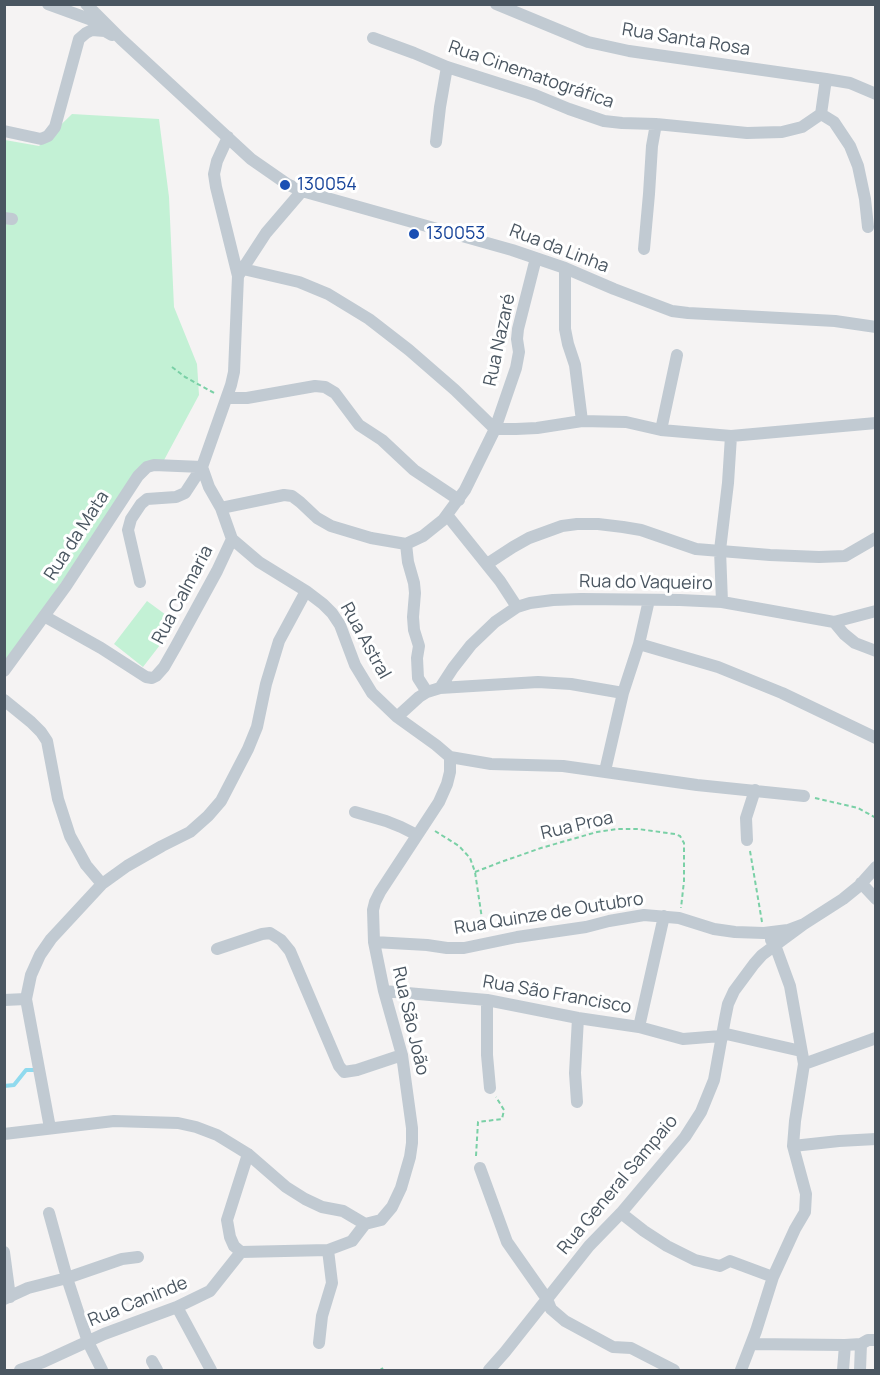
<!DOCTYPE html>
<html>
<head>
<meta charset="utf-8">
<style>
  body { margin:0 }
  #map { position:relative; width:880px; height:1375px; overflow:hidden; background:#f5f3f3; font-family:Manrope,sans-serif }
  canvas { display:block }
  .frame { position:absolute; inset:0; border:6px solid #4a5661; pointer-events:none }
</style>
</head>
<body>
<div id="map">
<canvas width="880" height="1375"></canvas>
<div class="frame"></div>
</div>
<script>
const ctx = document.querySelector('canvas').getContext('2d');
ctx.lineJoin = 'round';
function fill(path, color) {
  ctx.fillStyle = color;
  ctx.fill(path, 'evenodd');
}
function poly(rows) {
  const path = new Path2D();
  for (const r of rows) {
    path.moveTo(r[0], r[1]);
    for (let i = 2; i < r.length; i += 2) path.lineTo(r[i], r[i + 1]);
  }
  return path;
}
function trace(path, color, width, dash) {
  ctx.strokeStyle = color;
  ctx.lineWidth = width;
  ctx.lineCap = dash ? 'butt' : 'round';
  ctx.setLineDash(dash || []);
  ctx.stroke(path);
}
function label(font, color, halo, rows, align = 'center') {
  ctx.font = font + ' Manrope,sans-serif';
  ctx.lineWidth = 6;
  ctx.setLineDash([]);
  ctx.textBaseline = 'middle';
  ctx.strokeStyle = halo;
  ctx.fillStyle = color;
  for (const [text, x, y, turn = 0] of rows) {
    ctx.save();
    ctx.translate(x, y);
    ctx.rotate((+turn || 0) * Math.PI / 180);
    ctx.textAlign = isNaN(turn) ? turn : align;
    if (halo) ctx.strokeText(text, 0, 0);
    ctx.fillText(text, 0, 0);
    ctx.restore();
  }
}
fill(poly([
  [72,114,159,119,169,197,174,307,197,364,199,395,163,462,143,463,5,665,5,140,39,146],
  [147,601,177,623,143,667,114,644]
]), '#c3f1d5');
trace(poly([
  [4,1086,14,1085,26,1070,35,1070]
]), '#90daee', 4);
trace(poly([
  [172,367,185,377,216,394],
  [815,798,858,808,876,818],
  [435,831,459,846,470,858,475,872,484,932],
  [750,851,762,922],
  [475,872,501,862,541,848,597,832,617,829,638,829,675,834,680,836,684,843,684,881,681,908],
  [476,1156,478,1122,502,1119,504,1110,496,1097],
  [380,1370,383,1368]
]), '#7ad0a6', 2, [4.5, 3]);
trace(poly([
  [48,4,103,24],
  [86,4,121,39,251,159,287,184,302,191,512,250,565,268,614,289,672,311,688,313,835,321,876,327],
  [496,4,588,42,629,51,826,79,850,83,876,94],
  [373,38,414,53,447,67,535,95,569,109,604,121,622,123,656,124,747,133,782,132,802,127,821,114,826,79],
  [821,114,834,122,850,146,858,166,865,199,868,227],
  [4,131,41,139,48,136,55,127,79,39,86,33,92,30,105,31,112,35],
  [228,137,217,161,214,174,216,187,238,276],
  [436,142,440,107,447,67],
  [4,218,12,219],
  [644,249,649,194,652,146,656,124],
  [565,268,565,329,568,344,575,365,582,421],
  [243,269,299,282,328,294,369,319,409,350,455,390,495,429],
  [227,398,247,398,315,386,325,387,335,393,359,425,382,440,414,470,459,500],
  [495,429,516,429,537,428,582,421,626,422,661,430,731,436,876,423],
  [661,430,677,355],
  [202,467,209,487,221,508,232,539,259,562,306,591,323,604,332,613,340,625,355,665,372,693,397,717,436,745,450,757,491,764,563,766,697,785,804,796],
  [221,508,284,495,292,496,300,502,317,518,331,526,371,538,406,544,423,536,443,520,465,490,495,429,516,368,519,352,517,339,518,329,536,258],
  [447,515,500,581,517,607],
  [406,544,408,562,414,583,415,593,413,617,414,630,419,646,417,658,418,678,427,692],
  [487,564,513,547,529,538,562,526,577,524,598,524,623,527,641,530,696,549,770,555,819,557,845,556,876,538],
  [140,582,128,530,131,519,141,504,147,499,176,497,185,493,202,467,231,385,234,372,238,276,266,233,302,191],
  [722,602,720,550,728,483,731,436],
  [44,616,101,648,146,677,152,678,156,676,164,667,176,646,217,571,232,539],
  [834,622,844,634,855,643,876,651],
  [639,644,718,667,782,693,876,738],
  [4,671,66,586,138,476,147,467,154,465,202,467],
  [440,688,453,668,471,645,495,622,517,607,530,603,553,600,581,599,680,600,722,602,834,622,876,611],
  [4,700,31,722,41,732,47,741,58,799,70,836,86,865,102,884],
  [397,717,419,697,427,692,440,688,538,682,571,684,623,693],
  [605,771,623,693,639,644,649,600],
  [355,812,386,821,401,827,417,835],
  [747,840,746,818,755,790],
  [861,883,876,899],
  [771,940,775,945,790,986,804,1064],
  [374,942,427,945,447,948,464,948,517,937,586,927,609,921,644,915,679,918,714,929,735,932,764,933,788,930,804,924,843,899,859,886,876,867],
  [217,949,262,934,270,933,281,940,290,951,339,1066,344,1072,357,1070,402,1055],
  [384,991,487,1000,578,1018,639,1027,683,1039,721,1036],
  [4,1000,26,999],
  [487,1000,487,1055,490,1088],
  [639,1027,664,916],
  [722,1033,801,1051],
  [577,1102,575,1073,578,1018],
  [50,1128,26,999,31,975,40,955,51,939,102,884,127,866,162,846,190,832,208,816,221,801,248,749,257,727,266,684,279,641,306,591],
  [4,1134,114,1121,178,1123,196,1127,217,1135,248,1154,286,1187,305,1199,322,1207,343,1211,365,1224],
  [793,1146,839,1141,876,1139],
  [480,1168,507,1242,547,1299,551,1309,565,1321,613,1347,631,1348,674,1370],
  [49,1213,67,1278,88,1342,102,1370],
  [621,1213,644,1231,667,1246,695,1260,720,1266,730,1261,773,1277],
  [4,1252,10,1297],
  [241,1252,234,1246,230,1237,227,1220,248,1154],
  [4,1299,28,1288,67,1278,122,1259,138,1257],
  [177,1307,211,1370],
  [319,1343,322,1316,332,1283,328,1250],
  [751,1344,845,1345,861,1344,868,1340,876,1340],
  [152,1361,157,1370],
  [20,1370,43,1362,104,1334,177,1307,210,1291,241,1252,328,1250,352,1241,365,1224,381,1220,392,1207,401,1188,410,1157,412,1143,412,1128,402,1055,384,991,374,942,373,910,375,902,380,892,439,802,447,784,450,772,450,757],
  [489,1370,505,1352,589,1246,621,1213,685,1137,701,1112,714,1080,725,1019,728,1004,734,991,754,964,762,955,804,924],
  [741,1370,756,1331,773,1277,795,1229,805,1212,806,1194,793,1146,795,1121,804,1064,876,1038],
  [843,1370,845,1345],
  [860,1370,861,1344]
]), '#c1cad2', 12);
for (const [x, y, r, color] of [
  [285,185,6,"#1a4fb4"],
  [414,234,6,"#1a4fb4"]
]) {
  const dot = new Path2D();
  dot.arc(x, y, r, 0, 2 * Math.PI);
  ctx.fillStyle = color;
  ctx.fill(dot);
  trace(dot, '#fff', 2);
}
label('18px', '#4a5661', '#fff', [
  ["Rua Santa Rosa",686,40,9],
  ["Rua Cinematográfica",531,75,19],
  ["Rua da Linha",559,249,21],
  ["Rua Nazaré",500,340,-78],
  ["Rua da Mata",77,536,-57],
  ["Rua do Vaqueiro",646,583,1],
  ["Rua Calmaria",183,595,-62],
  ["Rua Astral",365,641,61],
  ["Rua Proa",577,826,-13],
  ["Rua Quinze de Outubro",549,914,-9],
  ["Rua São Francisco",557,995,10],
  ["Rua São João",410,1021,77],
  ["Rua General Sampaio",618,1185,-50],
  ["Rua Caninde",138,1302,-22]
]);
label('18px', '#164399', '#fff', [
  ["130054",297,185],
  ["130053",426,234]
], 'left');
</script>
</body>
</html>
